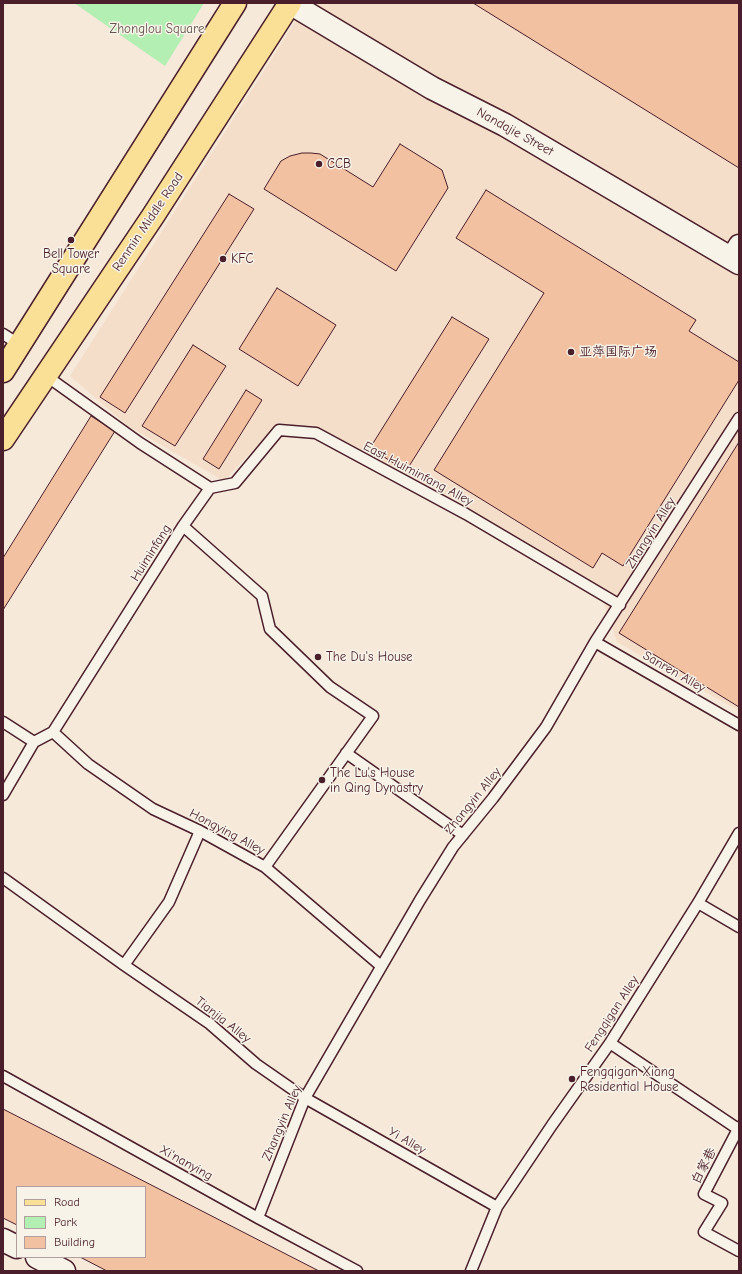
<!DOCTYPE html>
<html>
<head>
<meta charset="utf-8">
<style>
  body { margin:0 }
  #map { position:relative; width:742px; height:1274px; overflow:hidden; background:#f6e9da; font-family:"Comic Neue",sans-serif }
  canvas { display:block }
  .frame { position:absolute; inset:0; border:4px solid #4a1f2b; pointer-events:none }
  .legend { position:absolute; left:16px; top:1186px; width:130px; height:72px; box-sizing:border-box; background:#f7f3e8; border:1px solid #b29e9c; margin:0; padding:5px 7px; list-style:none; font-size:12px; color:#4a1f2b }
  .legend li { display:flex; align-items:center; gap:8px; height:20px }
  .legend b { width:20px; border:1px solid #b29e9c }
</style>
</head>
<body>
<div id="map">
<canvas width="742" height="1274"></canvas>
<div class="frame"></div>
<ul class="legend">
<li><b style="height:5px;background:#fadf96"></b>Road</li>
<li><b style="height:11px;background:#b3eeb2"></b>Park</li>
<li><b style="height:11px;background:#f1c1a1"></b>Building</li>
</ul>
</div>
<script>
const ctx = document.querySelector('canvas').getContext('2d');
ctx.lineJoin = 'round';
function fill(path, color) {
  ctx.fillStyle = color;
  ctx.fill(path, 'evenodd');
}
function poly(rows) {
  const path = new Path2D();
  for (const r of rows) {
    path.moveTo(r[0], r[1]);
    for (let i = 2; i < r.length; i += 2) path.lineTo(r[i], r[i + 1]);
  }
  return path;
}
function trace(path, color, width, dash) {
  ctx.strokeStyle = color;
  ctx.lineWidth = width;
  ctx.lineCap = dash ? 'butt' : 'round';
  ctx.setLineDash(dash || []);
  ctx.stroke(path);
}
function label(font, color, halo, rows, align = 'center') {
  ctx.font = font + ' "Comic Neue","LXGW WenKai TC",sans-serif';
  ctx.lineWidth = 3;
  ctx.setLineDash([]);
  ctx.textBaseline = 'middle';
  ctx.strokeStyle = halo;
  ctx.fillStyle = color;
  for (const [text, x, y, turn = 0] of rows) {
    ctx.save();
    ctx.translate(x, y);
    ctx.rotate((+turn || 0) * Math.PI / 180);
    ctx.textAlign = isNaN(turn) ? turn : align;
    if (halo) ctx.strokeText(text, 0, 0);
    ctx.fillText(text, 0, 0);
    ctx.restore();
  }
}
fill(poly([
  [307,3,739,3,739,711,617,642,598,586,452,500,310,425,276,425,224,481,128,426,70,376]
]), '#f4ddc9');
fill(poly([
  [74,3,204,3,165,66]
]), '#b3eeb2');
const building = poly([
  [473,3,739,3,739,168,473,3],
  [400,144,442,170,448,188,396,271,264,189,281,161,290,156,302,153,311,153,320,154,373,187,400,144],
  [486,190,696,320,689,331,739,362,739,380,623,566,602,553,593,568,434,470,544,293,456,238,486,190],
  [229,194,254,209,125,413,100,397,229,194],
  [277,288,336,325,298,386,239,349,277,288],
  [452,317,489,339,406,471,370,448,452,317],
  [193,345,226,366,175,446,142,426,193,345],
  [246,390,262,400,219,469,203,459,246,390],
  [91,416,115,431,3,610,3,558,91,416],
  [739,442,739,707,619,633,739,442],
  [3,1109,319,1271,107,1271,80,1257,145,1257,145,1187,17,1187,17,1225,3,1218,3,1109]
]);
fill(building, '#f1c1a1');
trace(building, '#4a1f2b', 1);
const lane = poly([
  [3,334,20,345],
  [45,375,140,443,210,488],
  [210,488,235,483,279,430,316,433,466,514,620,605],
  [183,526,262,596,270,629,330,687,373,716,265,867],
  [595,642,739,725],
  [3,722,34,742],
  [53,732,88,764,153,809,200,831,265,867,381,966],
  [346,753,463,835],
  [3,795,34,742,53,732,183,526,210,488],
  [3,878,124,965,210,1024,256,1064,305,1098,497,1207],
  [698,903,739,927],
  [124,965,169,902,200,831],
  [610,1043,738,1129,739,1127],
  [3,1076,258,1218,357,1271],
  [738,1129,704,1194,722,1203,704,1232,739,1251],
  [258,1218,305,1098,420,900,453,847,493,798,546,727,595,642,739,418],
  [471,1271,497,1207,552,1125,610,1043,698,903,739,833]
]);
const street = poly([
  [731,258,739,245]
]);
const secondary = poly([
  [290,3,432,88,505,125,739,263],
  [3,1240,17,1247],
  [37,1257,64,1271]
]);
const primary = poly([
  [3,371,235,3],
  [3,439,153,216,290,3]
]);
trace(lane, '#4a1f2b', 13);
trace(street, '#4a1f2b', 23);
trace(secondary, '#4a1f2b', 25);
trace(primary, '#4a1f2b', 25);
trace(lane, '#f7f3e8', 10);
trace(street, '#f7f3e8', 20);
trace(secondary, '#f7f3e8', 22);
trace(primary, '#fadf96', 22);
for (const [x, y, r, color] of [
  [319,164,4,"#4a1f2b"],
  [71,240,4,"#4a1f2b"],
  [223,259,4,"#4a1f2b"],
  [571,352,4,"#4a1f2b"],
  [318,657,4,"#4a1f2b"],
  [322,780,4,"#4a1f2b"],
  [572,1079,4,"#4a1f2b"]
]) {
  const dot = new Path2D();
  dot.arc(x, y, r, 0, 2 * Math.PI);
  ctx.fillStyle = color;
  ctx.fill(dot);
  trace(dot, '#f7f3e8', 1.5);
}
label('13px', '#64534d', '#f7f3e8', [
  ["Zhonglou Square",157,29]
]);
label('13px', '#4a1f2b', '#f7f3e8', [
  ["Nandajie Street",515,132,29],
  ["Renmin Middle Road",148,222,-56],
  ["East Huiminfang Alley",418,474,28],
  ["Zhangyin Alley",651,533,-58],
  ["Huiminfang",151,553,-58],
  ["Sanren Alley",674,672,30],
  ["Zhangyin Alley",473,801,-51],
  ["Hongying Alley",227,832,28],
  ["Fengqigan Alley",612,1014,-57],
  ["Tianjia Alley",223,1020,38],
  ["Zhangyin Alley",282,1123,-67],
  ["Yi Alley",407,1141,30],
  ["Xi'nanying",186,1163,29],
  ["白家巷",704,1166,-63]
]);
label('13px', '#4a1f2b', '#f7f3e8', [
  ["CCB",327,164],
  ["Bell Tower",71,254,"center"],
  ["Square",71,269,"center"],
  ["KFC",231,259],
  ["亚萍国际广场",579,352],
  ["The Du's House",326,657],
  ["The Lu's House",330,773],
  ["in Qing Dynastry",330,788],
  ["Fengqigan Xiang",580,1072],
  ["Residential House",580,1087]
], 'left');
</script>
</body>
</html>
